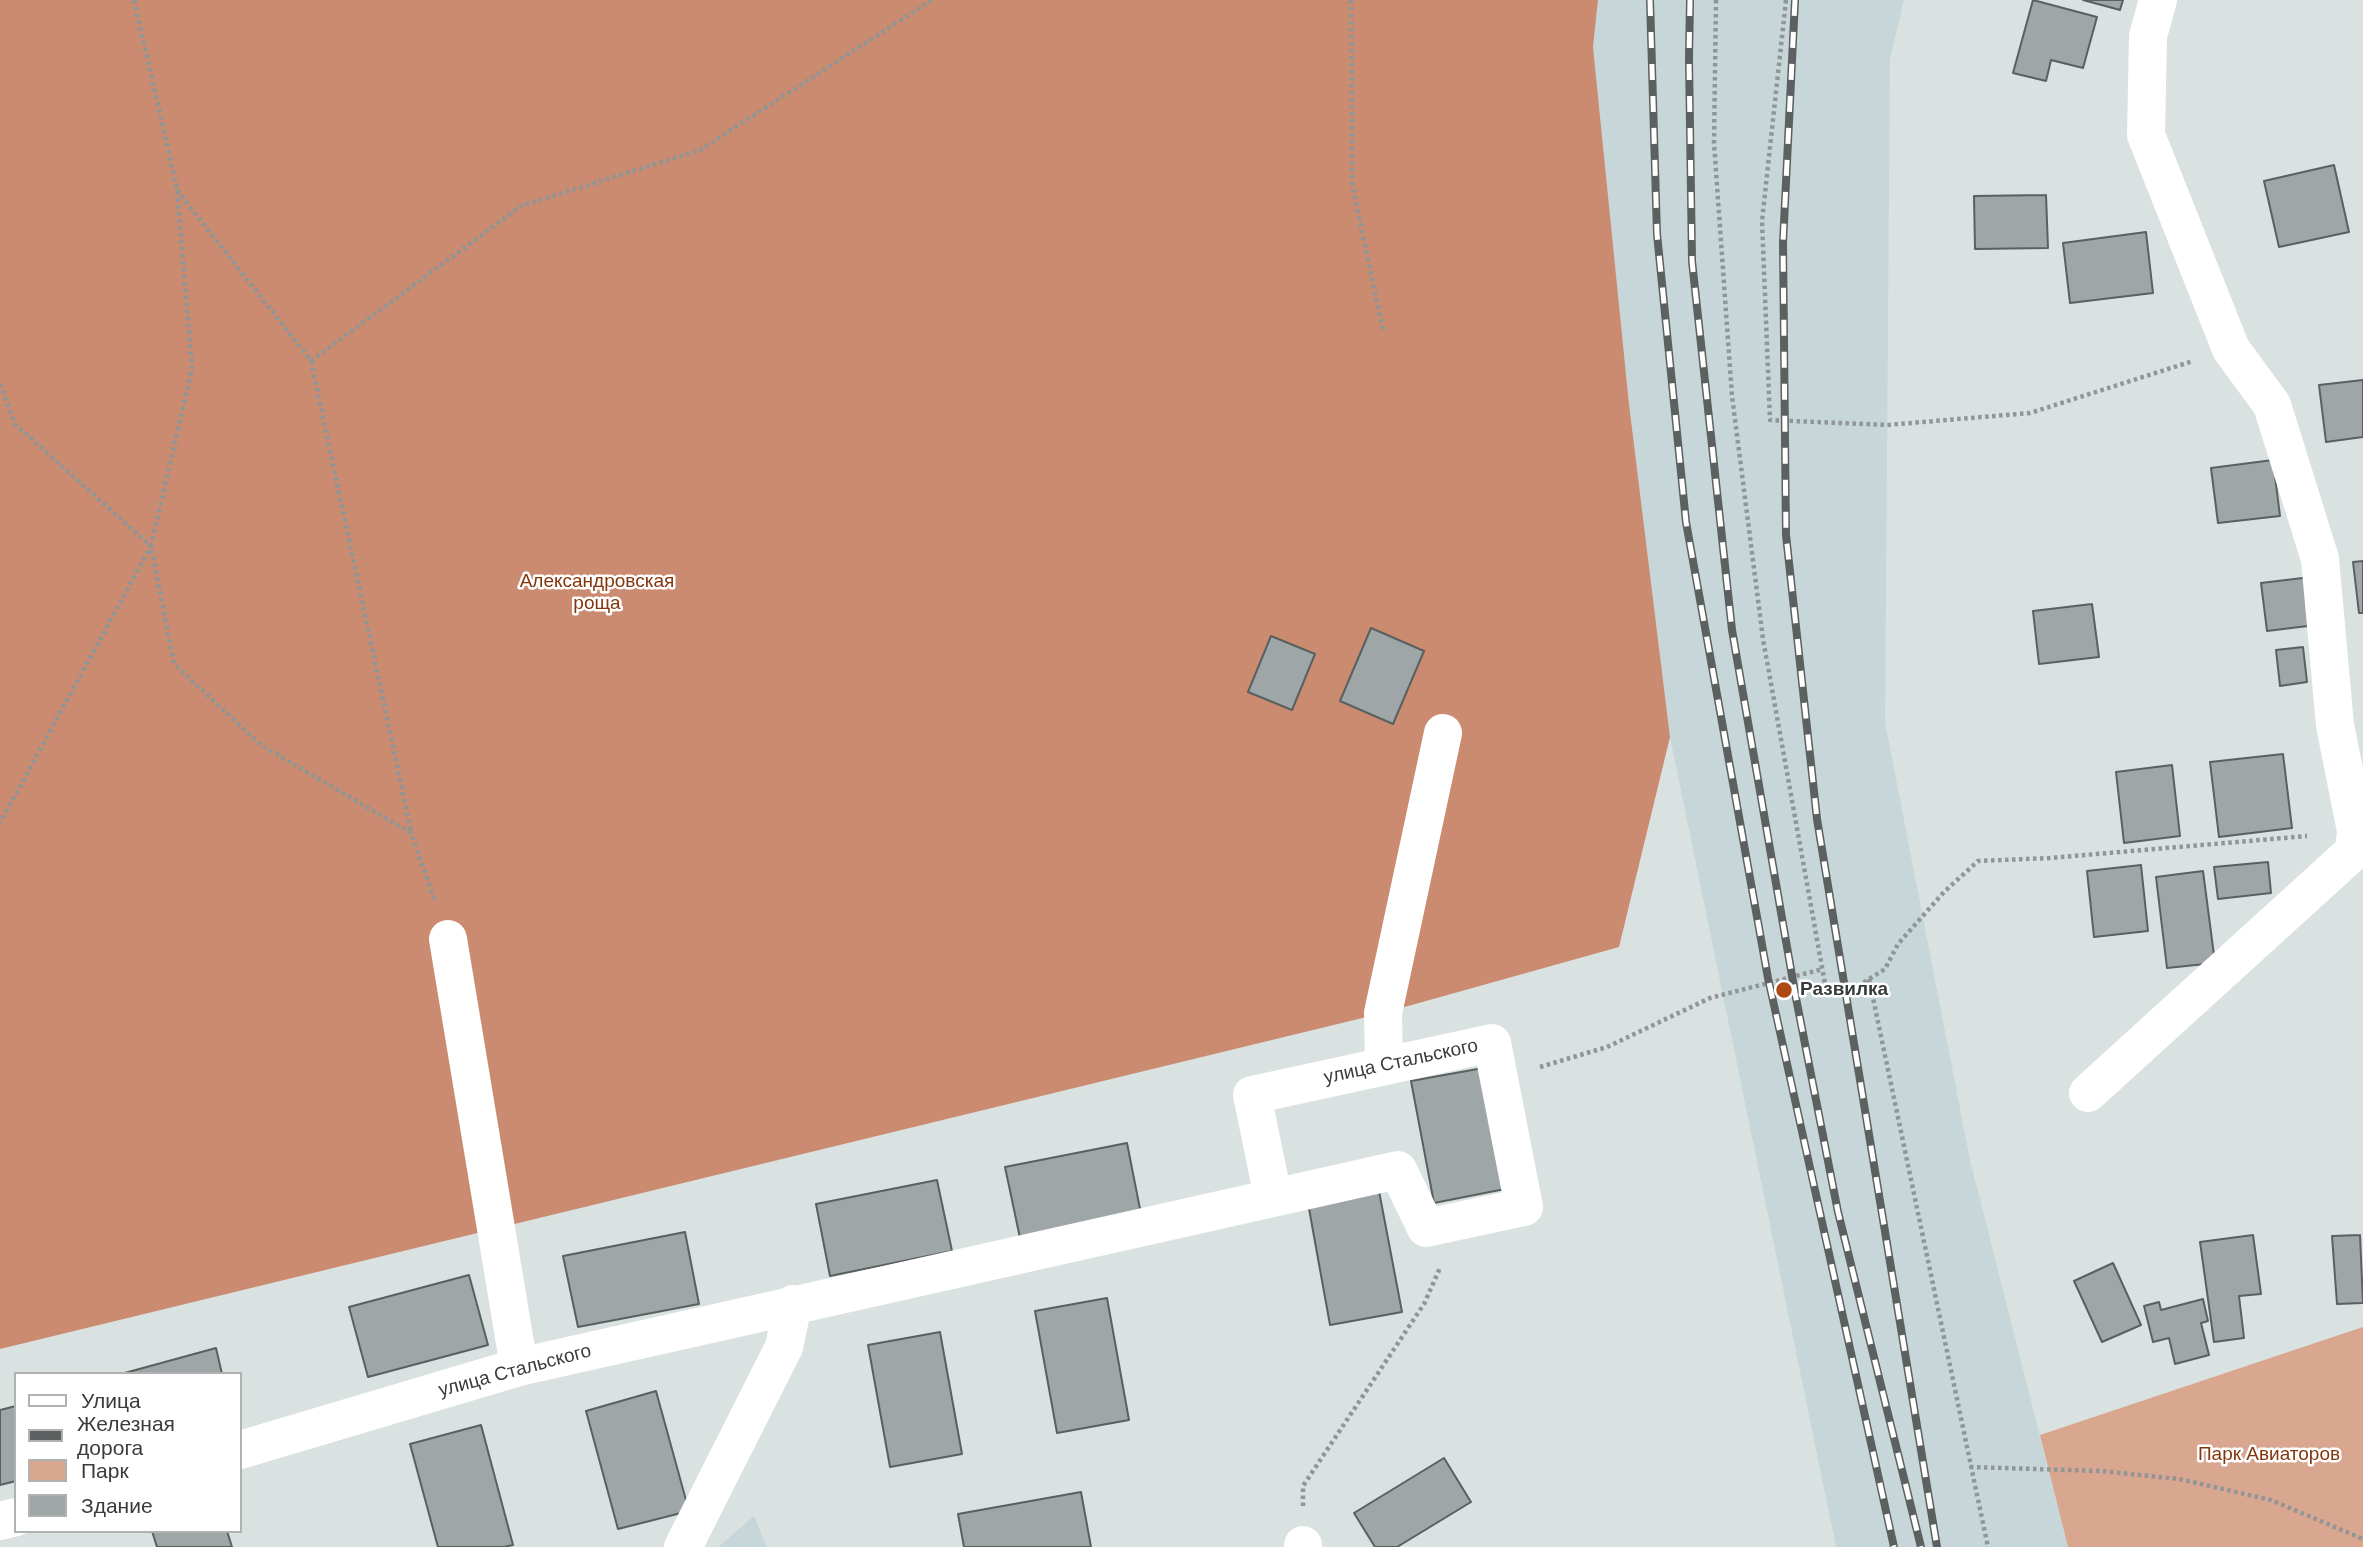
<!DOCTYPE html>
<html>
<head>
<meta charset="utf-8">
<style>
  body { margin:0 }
  #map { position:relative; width:2363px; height:1547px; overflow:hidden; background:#d9e1e1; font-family:Arial,sans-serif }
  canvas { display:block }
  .legend { position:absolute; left:14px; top:1372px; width:228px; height:161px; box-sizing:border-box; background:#fff; border:2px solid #b0b1b1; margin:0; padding:9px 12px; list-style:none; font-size:21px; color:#393c3c }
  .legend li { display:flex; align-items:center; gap:14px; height:35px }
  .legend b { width:35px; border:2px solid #b0b1b1 }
</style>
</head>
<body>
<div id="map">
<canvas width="2363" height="1547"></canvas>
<ul class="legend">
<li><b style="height:9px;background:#fff"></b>Улица</li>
<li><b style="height:9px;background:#5c6060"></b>Железная дорога</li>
<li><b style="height:19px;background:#d9a690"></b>Парк</li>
<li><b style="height:19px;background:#9fa6a7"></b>Здание</li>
</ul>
</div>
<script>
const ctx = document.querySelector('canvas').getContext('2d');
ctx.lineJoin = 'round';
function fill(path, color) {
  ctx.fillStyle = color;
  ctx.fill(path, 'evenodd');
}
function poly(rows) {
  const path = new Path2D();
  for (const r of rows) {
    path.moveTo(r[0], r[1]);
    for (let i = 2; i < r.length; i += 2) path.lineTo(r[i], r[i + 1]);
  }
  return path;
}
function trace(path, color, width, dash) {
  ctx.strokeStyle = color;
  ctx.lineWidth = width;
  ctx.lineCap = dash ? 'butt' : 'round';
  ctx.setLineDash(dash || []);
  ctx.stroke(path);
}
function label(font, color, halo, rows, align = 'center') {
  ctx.font = font + ' Arial,sans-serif';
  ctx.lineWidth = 5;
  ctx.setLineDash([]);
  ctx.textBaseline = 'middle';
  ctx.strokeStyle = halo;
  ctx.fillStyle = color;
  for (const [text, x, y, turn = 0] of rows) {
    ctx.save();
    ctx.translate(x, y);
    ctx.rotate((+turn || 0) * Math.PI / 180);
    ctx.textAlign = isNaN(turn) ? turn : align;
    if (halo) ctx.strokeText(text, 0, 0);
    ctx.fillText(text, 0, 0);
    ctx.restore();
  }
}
fill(poly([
  [1598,0,1904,0,1890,59,1885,722,1970,1160,2068,1547,1836,1547,1670,737,1629,404,1593,47],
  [754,1516,767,1547,718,1547]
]), '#c7d7d9');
fill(poly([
  [2363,1327,2363,1547,2068,1547,2040,1435]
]), '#d9a690');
fill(poly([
  [0,0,1598,0,1593,47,1629,404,1670,737,1619,947,1383,1013,0,1349]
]), '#ca8b70');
const building = poly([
  [2033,0,2097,17,2083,68,2051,60,2046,81,2013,73,2033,0],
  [2083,0,2123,0,2120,10,2083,0],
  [2334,165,2349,232,2279,247,2264,181,2334,165],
  [2046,195,2048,248,1975,249,1974,196,2046,195],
  [2146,232,2153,293,2070,303,2063,243,2146,232],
  [2363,380,2363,437,2326,442,2319,385,2363,380],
  [2273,460,2280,516,2218,523,2211,468,2273,460],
  [2363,561,2363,613,2359,613,2353,562,2363,561],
  [2311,577,2316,625,2267,631,2261,583,2311,577],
  [2092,604,2099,657,2039,664,2033,611,2092,604],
  [1371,628,1424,651,1393,724,1340,701,1371,628],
  [1271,636,1315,654,1292,710,1248,692,1271,636],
  [2303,647,2307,682,2280,686,2276,650,2303,647],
  [2283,754,2292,828,2219,837,2210,762,2283,754],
  [2172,765,2180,836,2124,843,2116,772,2172,765],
  [2268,862,2271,893,2218,899,2214,867,2268,862],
  [2141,865,2148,931,2094,937,2087,871,2141,865],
  [2203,871,2215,963,2167,968,2156,877,2203,871],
  [1483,1068,1505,1189,1434,1203,1411,1081,1483,1068],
  [1127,1143,1141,1214,1020,1238,1005,1167,1127,1143],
  [937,1180,952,1251,830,1276,816,1204,937,1180],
  [1379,1191,1402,1312,1330,1325,1308,1203,1379,1191],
  [685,1232,699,1304,578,1327,563,1256,685,1232],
  [2253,1235,2261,1294,2239,1296,2244,1338,2214,1342,2200,1242,2253,1235],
  [2360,1235,2363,1303,2337,1304,2332,1236,2360,1235],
  [2113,1263,2141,1325,2102,1342,2074,1281,2113,1263],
  [469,1275,488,1345,368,1377,349,1307,469,1275],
  [1107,1298,1129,1420,1057,1433,1035,1311,1107,1298],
  [2203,1299,2208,1321,2201,1323,2209,1355,2175,1364,2169,1338,2153,1342,2144,1306,2159,1302,2161,1310,2203,1299],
  [940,1332,962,1454,890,1467,868,1345,940,1332],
  [216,1348,222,1374,121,1374,216,1348],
  [656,1391,689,1511,618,1529,586,1411,656,1391],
  [16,1406,16,1481,0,1485,0,1410,16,1406],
  [481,1425,513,1545,504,1547,438,1547,410,1444,481,1425],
  [1444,1458,1471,1502,1397,1547,1375,1547,1354,1513,1444,1458],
  [1081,1492,1091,1547,964,1547,958,1514,1081,1492],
  [152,1531,227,1531,232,1547,157,1547,152,1531]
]);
fill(building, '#9fa6a7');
trace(building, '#596060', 2);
trace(poly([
  [134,0,177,189,192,368,151,546,174,664,261,745,411,833,435,902],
  [1351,0,1352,183,1383,331],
  [1716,0,1714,143,1732,396,1763,639,1827,995,1847,993,1885,969,1898,944,1944,892,1978,861,2050,858,2307,836],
  [1786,0,1762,221,1770,420,1887,425,2030,413,2193,361],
  [177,190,311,361,411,831],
  [311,361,521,206,700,150,932,0],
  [0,384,15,424,151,546,0,823],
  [1869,979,1988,1547],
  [1540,1067,1607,1047,1710,998,1823,969],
  [1970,1467,2101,1471,2179,1479,2271,1500,2363,1539],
  [1303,1506,1303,1486,1424,1304,1440,1268]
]), '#909595', 4.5, [3.5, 3.5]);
trace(poly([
  [448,939,519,1367],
  [1384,1066,1383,1013,1443,733],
  [2088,1093,2354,851,2356,831,2335,725,2320,559,2272,405,2231,349,2146,135,2148,36,2158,0],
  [240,1450,519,1367,1398,1170,1426,1228,1524,1207,1492,1043,1252,1095,1273,1197],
  [0,1521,16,1517],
  [1303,1545,1303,1547],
  [683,1547,784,1347,793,1304]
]), '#fff', 38);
const rail = poly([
  [1650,0,1657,234,1686,522,1768,978,1894,1547],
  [1690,0,1689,59,1692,261,1732,630,1795,993,1838,1212,1921,1547],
  [1795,0,1783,243,1786,535,1817,819,1937,1547]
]);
trace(rail, '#5c6060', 8);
trace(rail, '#fff', 5, [16]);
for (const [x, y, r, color] of [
  [1784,990,9,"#ad4a14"]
]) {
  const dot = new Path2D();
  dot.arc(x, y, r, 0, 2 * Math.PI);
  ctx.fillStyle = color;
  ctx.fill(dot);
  trace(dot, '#fff', 2.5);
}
label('19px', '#83370e', '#fff', [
  ["Александровская",597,582],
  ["роща",597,604],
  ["Парк Авиаторов",2269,1455]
]);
label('bold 19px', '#393c3c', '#fff', [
  ["Развилка",1800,990]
], 'left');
label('19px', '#393c3c', '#fff', [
  ["улица Стальского",1401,1062,-12],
  ["улица Стальского",515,1371,-15]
]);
</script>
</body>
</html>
